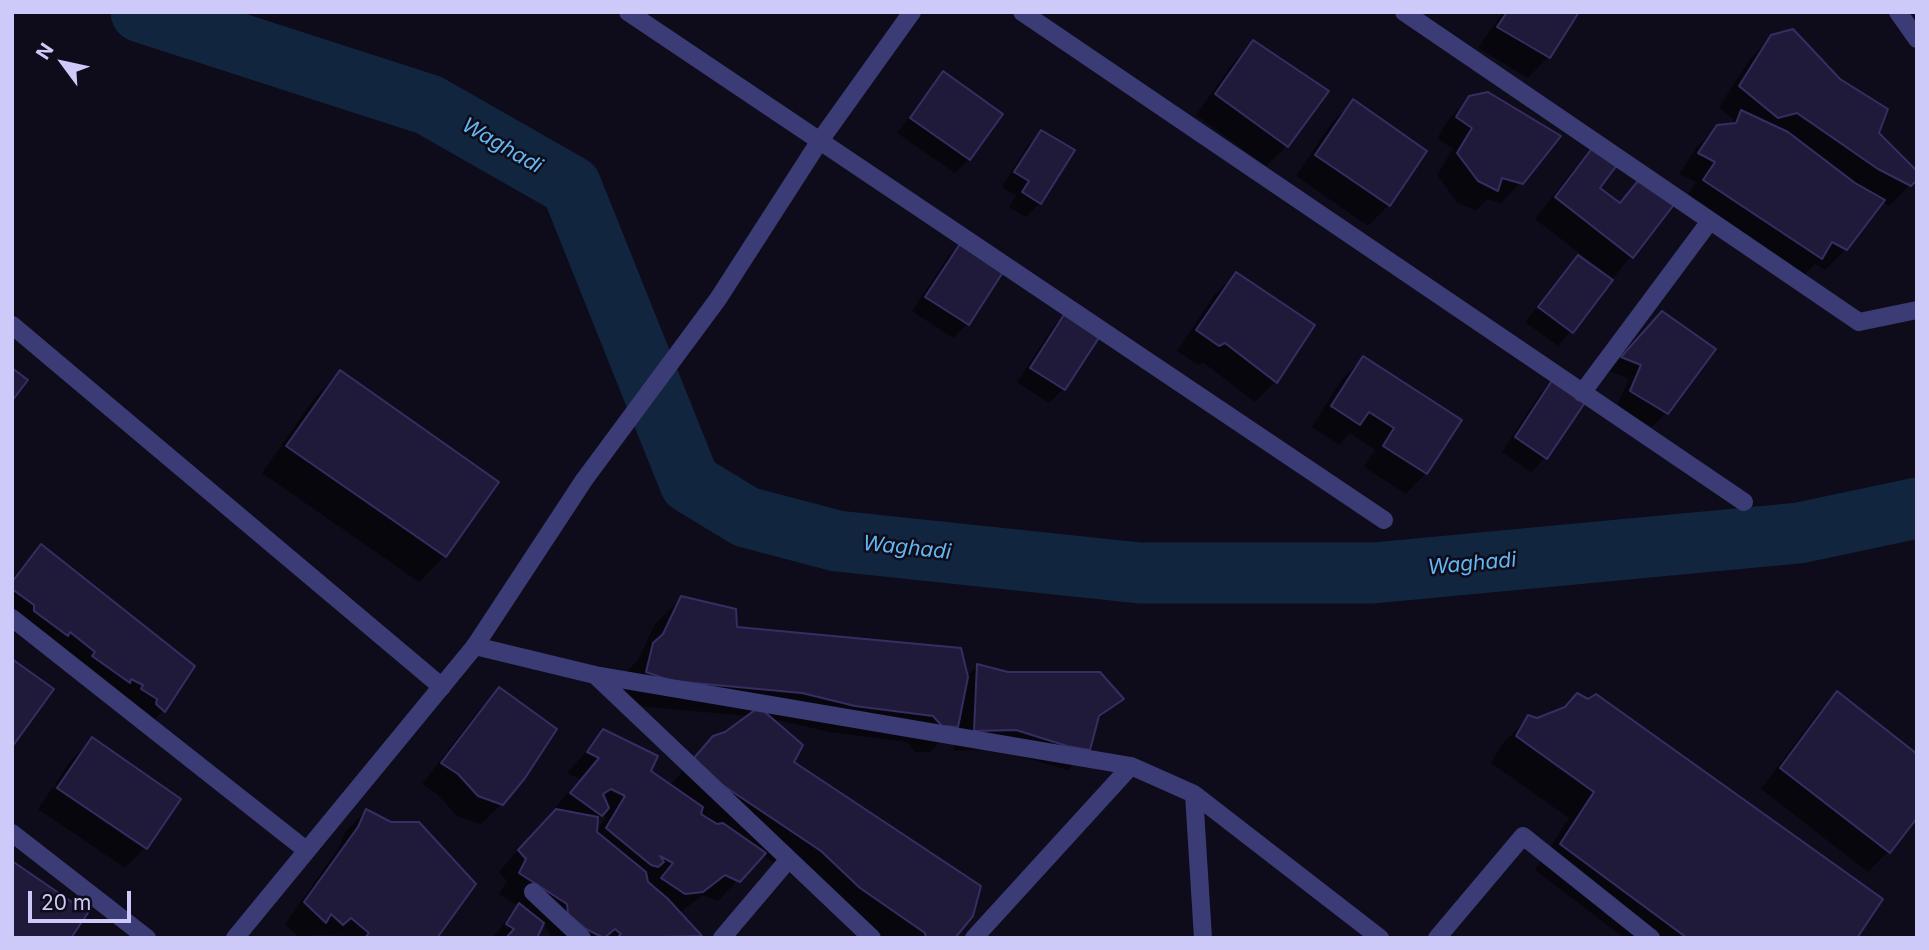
<!DOCTYPE html>
<html>
<head>
<meta charset="utf-8">
<style>
  body { margin:0 }
  #map { position:relative; width:1929px; height:950px; overflow:hidden; background:#0e0c1a; font-family:Inter,sans-serif }
  canvas { display:block }
  .frame { position:absolute; inset:0; border:14px solid #cdcafa; pointer-events:none }
  .north { position:absolute; left:28px; top:28px; width:70px; height:70px; -webkit-text-stroke:5px #0e0c1a; paint-order:stroke; rotate:303deg; font-size:19px; font-weight:700; line-height:28px; text-align:center; color:#cdcafa }
  .north::after { content:''; display:block; margin:auto; width:24px; height:32px; background:#cdcafa; clip-path:polygon(50% 0,100% 100%,50% 72%,0 100%) }
  .scale { position:absolute; left:28px; top:891px; width:103px; height:32px; box-sizing:border-box; border:4px solid #cdcafa; border-top:0; padding-left:9px; font-size:21px; line-height:24px; white-space:nowrap; color:#cdcafa; -webkit-text-stroke:5px #0e0c1a; paint-order:stroke }
</style>
</head>
<body>
<div id="map">
<canvas width="1929" height="950"></canvas>
<div class="frame"></div>
<div class="north">N</div>
<div class="scale">20 m</div>
</div>
<script>
const ctx = document.querySelector('canvas').getContext('2d');
ctx.lineJoin = 'round';
function fill(path, color) {
  ctx.fillStyle = color;
  ctx.fill(path, 'evenodd');
}
function poly(rows) {
  const path = new Path2D();
  for (const r of rows) {
    path.moveTo(r[0], r[1]);
    for (let i = 2; i < r.length; i += 2) path.lineTo(r[i], r[i + 1]);
  }
  return path;
}
function trace(path, color, width, dash) {
  ctx.strokeStyle = color;
  ctx.lineWidth = width;
  ctx.lineCap = dash ? 'butt' : 'round';
  ctx.setLineDash(dash || []);
  ctx.stroke(path);
}
function label(font, color, halo, rows, align = 'center') {
  ctx.font = font + ' Inter,sans-serif';
  ctx.lineWidth = 5;
  ctx.setLineDash([]);
  ctx.textBaseline = 'middle';
  ctx.strokeStyle = halo;
  ctx.fillStyle = color;
  for (const [text, x, y, turn = 0] of rows) {
    ctx.save();
    ctx.translate(x, y);
    ctx.rotate((+turn || 0) * Math.PI / 180);
    ctx.textAlign = isNaN(turn) ? turn : align;
    if (halo) ctx.strokeText(text, 0, 0);
    ctx.fillText(text, 0, 0);
    ctx.restore();
  }
}
fill(poly([
  [1503,12,1577,12,1548,57,1528,78,1478,48],
  [1772,37,1877,134,1910,185,1889,206,1882,202,1846,249,1825,270,1815,264,1800,279,1684,201,1696,182,1679,174,1697,147,1718,126,1729,125,1734,120,1719,107,1751,58],
  [1253,42,1287,146,1266,166,1196,115,1233,63],
  [943,74,969,159,955,173,897,133],
  [1470,98,1521,182,1501,203,1487,199,1476,211,1457,202,1437,175,1453,149,1437,138,1449,119],
  [1353,102,1425,151,1389,205,1368,226,1296,176,1332,122],
  [1041,132,1040,203,1026,217,1009,207,1016,196,1002,187,1027,146],
  [1594,149,1598,188,1618,203,1642,178,1674,203,1558,346,1525,322,1578,257,1602,275,1604,272,1535,219,1573,170],
  [962,243,1003,269,967,324,953,338,912,311,948,257],
  [1236,274,1313,326,1275,382,1255,402,1204,363,1198,365,1177,351,1215,294],
  [1067,313,1100,333,1063,389,1049,403,1017,382,1053,327],
  [1648,327,1666,413,1652,427,1617,405,1629,379,1609,371],
  [1363,358,1426,473,1406,494,1364,467,1375,450,1350,433,1339,445,1312,427,1342,379],
  [340,372,445,556,419,582,262,473,314,399],
  [1555,378,1545,458,1531,472,1502,452,1541,392],
  [41,546,193,667,163,711,143,731,14,632,12,578],
  [681,598,736,629,966,677,977,666,1122,699,1095,723,1089,749,1068,770,994,749,954,751,955,727,930,752,915,752,907,742,829,732,769,718,792,762,953,938,869,938,834,914,794,877,762,855,718,901,703,895,679,913,698,938,552,938,543,922,535,938,492,938,518,906,499,894,507,881,499,872,580,779,567,773,604,731,669,786,714,737,726,734,750,716,646,707,621,698,627,671,638,660,655,624],
  [601,814,606,817,595,834,596,820],
  [642,877,654,884,651,887],
  [499,689,502,804,481,824,457,816,437,794,422,784,479,710],
  [1837,693,1888,852,1868,872,1761,789,1817,714],
  [1588,701,1853,938,1624,938,1535,870,1569,818,1491,763,1502,744,1529,717,1537,720],
  [92,740,145,848,125,868,38,809,53,787,144,849,144,845,55,784,71,760],
  [366,811,435,938,312,935,300,938,285,924,338,849,345,832]
]), '#0007');
trace(poly([
  [141,12,429,105,571,186,690,483,746,517,837,541,1140,573,1373,573,1799,533,1917,508]
]), '#11263e', 61);
const building = poly([
  [1507,12,1579,12,1550,58,1497,27,1507,12],
  [1793,29,1840,79,1888,109,1879,133,1917,171,1917,180,1911,186,1878,169,1797,113,1778,118,1739,86,1771,35,1793,29],
  [1253,40,1329,91,1288,147,1215,94,1253,40],
  [943,71,1003,114,970,160,910,118,943,71],
  [1488,92,1561,136,1523,184,1502,178,1498,191,1478,181,1457,153,1472,128,1456,117,1469,96,1488,92],
  [1353,99,1427,151,1390,206,1315,155,1353,99],
  [1741,110,1788,132,1855,183,1885,200,1847,250,1832,242,1822,259,1703,180,1715,162,1698,153,1717,125,1736,123,1741,110],
  [1041,130,1075,150,1041,204,1022,192,1029,181,1014,172,1041,130],
  [1593,147,1617,165,1600,188,1620,203,1642,176,1676,202,1633,258,1555,197,1593,147],
  [962,241,1005,269,969,325,925,297,962,241],
  [1578,255,1613,280,1573,333,1538,307,1578,255],
  [1236,272,1315,325,1277,383,1225,343,1219,346,1196,330,1236,272],
  [1067,310,1102,333,1065,390,1030,368,1067,310],
  [1662,311,1716,349,1668,414,1630,391,1641,365,1621,357,1662,311],
  [1363,356,1462,420,1427,474,1383,446,1394,428,1369,412,1360,425,1331,406,1363,356],
  [12,368,28,380,12,401,12,368],
  [340,370,499,482,446,557,286,446,340,370],
  [1555,376,1588,398,1547,459,1515,437,1555,376],
  [41,544,195,666,165,712,156,704,157,699,141,689,143,685,131,679,130,683,92,656,95,652,70,632,68,636,34,611,34,605,12,589,12,582,41,544],
  [681,596,736,609,737,627,961,648,968,677,958,727,942,726,933,716,855,706,802,693,672,681,646,672,653,643,663,634,681,596],
  [12,659,54,689,12,747,12,659],
  [977,664,1008,672,1100,672,1124,699,1099,716,1090,750,1067,746,1016,730,974,731,977,664],
  [499,687,557,729,525,778,503,805,478,796,458,774,441,763,499,687],
  [1837,691,1917,754,1917,818,1890,853,1780,768,1837,691],
  [1577,693,1588,699,1596,694,1883,899,1857,938,1687,938,1560,844,1594,792,1516,736,1528,715,1537,718,1565,707,1577,693],
  [759,707,803,745,794,762,981,886,973,916,955,938,926,938,925,933,860,888,821,851,712,778,694,758,713,736,725,732,759,707],
  [603,729,658,756,651,771,703,807,701,814,717,824,723,823,766,853,740,882,725,875,703,892,685,894,661,878,673,863,660,856,664,862,658,867,651,865,606,828,625,796,611,789,603,794,609,808,602,816,570,793,599,758,587,752,603,729],
  [92,737,181,799,147,849,57,788,92,737],
  [366,809,391,822,419,822,476,884,437,938,365,938,369,933,351,918,343,925,331,914,326,923,304,902,358,827,366,809],
  [556,809,598,817,597,832,646,872,648,882,667,898,702,936,617,938,621,934,615,929,604,938,586,929,568,914,567,904,519,873,526,859,518,850,556,809],
  [12,861,88,913,71,938,12,938,12,861],
  [519,903,544,923,537,938,506,938,514,929,506,924,519,903]
]);
fill(building, '#1f1a39');
trace(building, '#362e63', 2);
trace(poly([
  [628,12,1384,520],
  [1022,12,1744,502],
  [1404,12,1859,322,1917,310],
  [1898,12,1917,39],
  [12,325,442,687],
  [1582,393,1710,221],
  [12,618,306,850],
  [475,646,595,675,1131,766,1194,794,1380,938],
  [595,675,872,938],
  [1194,794,1203,938],
  [12,833,147,938],
  [533,892,582,938],
  [722,938,789,859],
  [974,938,1131,766],
  [1437,938,1523,836,1651,938]
]), '#3b3c75', 18);
trace(poly([
  [235,938,475,646,584,480,718,299,819,142,912,12]
]), '#3b3c75', 18);
label('italic 21px', '#62b7f1', '#0e0c1a', [
  ["Waghadi",502,146,30],
  ["Waghadi",907,548,6],
  ["Waghadi",1472,564,-5]
]);
</script>
</body>
</html>
